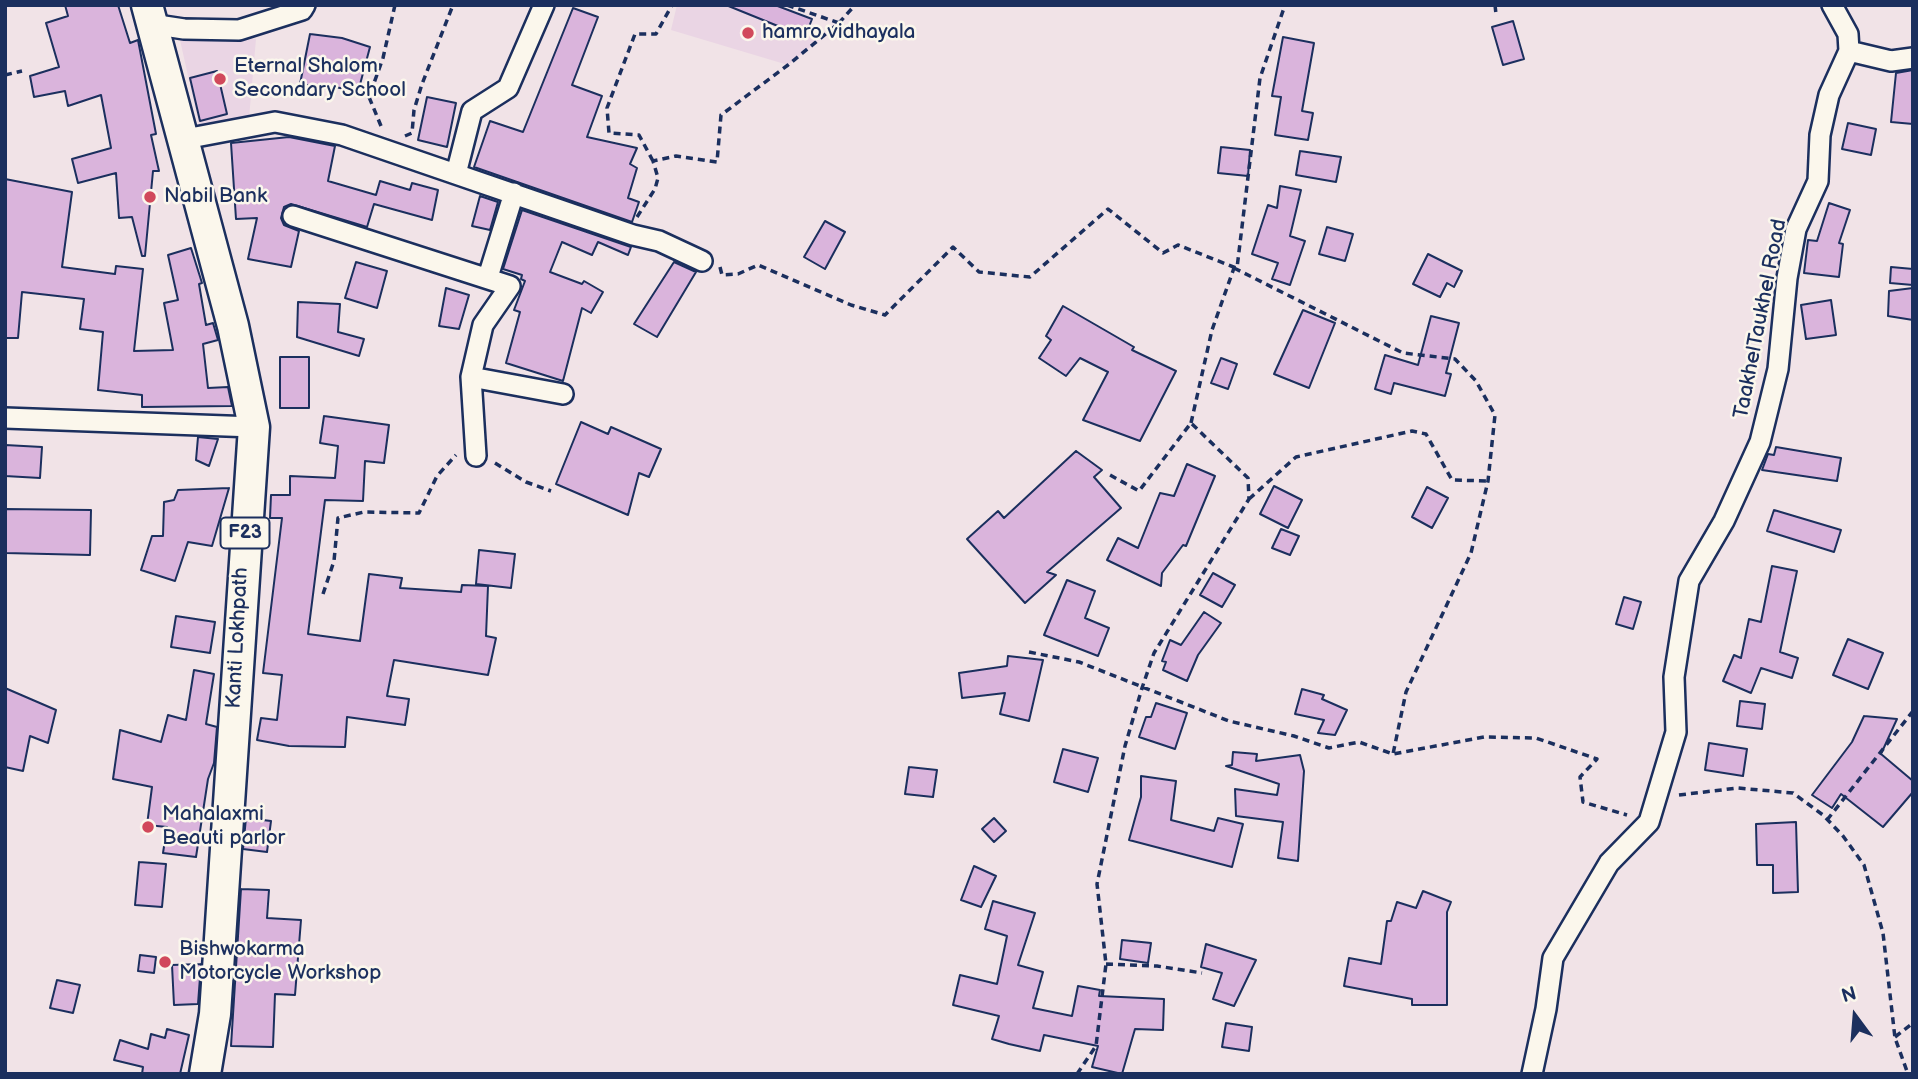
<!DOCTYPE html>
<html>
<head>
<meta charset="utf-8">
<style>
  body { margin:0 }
  #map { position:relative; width:1918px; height:1079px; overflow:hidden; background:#f1e3e7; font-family:"Balsamiq Sans",sans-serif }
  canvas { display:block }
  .frame { position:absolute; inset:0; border:7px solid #1b2f5e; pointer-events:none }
  .north { position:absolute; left:1820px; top:981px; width:70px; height:70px; -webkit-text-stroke:5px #fbf7ec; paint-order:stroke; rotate:344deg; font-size:19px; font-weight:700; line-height:28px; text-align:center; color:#1b2f5e }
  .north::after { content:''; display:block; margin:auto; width:24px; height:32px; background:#1b2f5e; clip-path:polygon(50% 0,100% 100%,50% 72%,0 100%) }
</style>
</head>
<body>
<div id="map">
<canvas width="1918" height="1079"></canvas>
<div class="frame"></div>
<div class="north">N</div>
</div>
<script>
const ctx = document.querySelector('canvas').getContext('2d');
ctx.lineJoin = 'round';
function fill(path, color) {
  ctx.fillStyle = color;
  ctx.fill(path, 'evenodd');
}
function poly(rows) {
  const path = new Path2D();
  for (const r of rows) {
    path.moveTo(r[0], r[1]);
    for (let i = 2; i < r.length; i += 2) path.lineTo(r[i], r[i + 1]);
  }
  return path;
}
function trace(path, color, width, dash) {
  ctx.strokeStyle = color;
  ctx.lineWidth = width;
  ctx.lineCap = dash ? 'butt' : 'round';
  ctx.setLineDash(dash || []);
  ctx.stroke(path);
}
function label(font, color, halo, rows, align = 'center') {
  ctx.font = font + ' "Balsamiq Sans",sans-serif';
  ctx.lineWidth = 5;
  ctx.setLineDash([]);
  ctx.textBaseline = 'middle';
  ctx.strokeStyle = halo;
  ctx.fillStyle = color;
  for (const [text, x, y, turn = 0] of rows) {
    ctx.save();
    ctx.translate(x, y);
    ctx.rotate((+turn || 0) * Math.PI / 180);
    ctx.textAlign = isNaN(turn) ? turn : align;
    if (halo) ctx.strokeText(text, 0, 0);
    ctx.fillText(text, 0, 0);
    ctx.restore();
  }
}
fill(poly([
  [677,5,732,5,824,36,788,65,671,30],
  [214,32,256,39,249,118,199,125,180,40]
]), '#ead5e4');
const building = poly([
  [65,5,118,5,130,43,138,40,156,134,151,135,159,171,153,171,145,256,142,256,132,217,119,218,116,173,78,183,72,159,111,148,101,95,68,106,65,91,34,97,30,76,59,67,46,23,68,16,65,5],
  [726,5,775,5,812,19,805,37,726,5],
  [573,8,598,17,572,85,602,96,587,137,637,148,630,164,637,168,628,198,639,202,632,222,474,167,490,121,523,132,573,8],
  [1513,21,1524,59,1503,65,1492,27,1513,21],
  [310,34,342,38,370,47,358,92,331,86,330,89,300,84,310,34],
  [1283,37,1314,43,1302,111,1313,113,1308,140,1275,135,1281,97,1272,96,1283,37],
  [1913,70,1913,124,1891,122,1896,73,1913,70],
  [217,71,227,114,200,121,190,78,217,71],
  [427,97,456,103,447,147,418,140,427,97],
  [1848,123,1876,129,1871,155,1842,149,1848,123],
  [289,137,335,146,328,181,376,195,380,181,410,190,412,183,438,190,432,220,374,204,367,227,291,204,284,207,281,218,284,225,299,231,291,267,248,259,257,218,236,219,231,143,289,137],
  [1221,147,1250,150,1248,176,1218,173,1221,147],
  [1300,151,1341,157,1336,182,1296,175,1300,151],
  [5,179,72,192,62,267,115,274,116,266,143,269,134,351,173,350,164,303,178,300,168,255,191,248,202,283,199,284,206,325,213,323,218,340,203,344,208,388,228,387,232,406,142,407,142,395,98,390,103,332,80,329,84,299,22,292,18,338,5,338,5,179],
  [1280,186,1301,190,1290,236,1305,241,1290,285,1272,279,1278,263,1252,254,1268,205,1277,208,1280,186],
  [480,196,498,202,490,230,472,226,480,196],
  [1829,203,1850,210,1839,243,1843,244,1839,277,1804,273,1808,240,1817,241,1829,203],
  [522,210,631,247,628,255,598,242,592,255,562,242,550,272,582,284,584,281,603,292,591,313,582,308,563,381,506,363,520,312,514,310,525,281,521,279,522,275,503,269,522,210],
  [825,221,845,232,825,269,804,257,825,221],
  [1327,227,1353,234,1345,261,1319,254,1327,227],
  [1428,254,1462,271,1454,287,1447,283,1440,297,1413,284,1428,254],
  [356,262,387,271,377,308,345,298,356,262],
  [674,262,696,272,657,337,634,324,674,262],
  [1891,267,1913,269,1913,285,1890,283,1891,267],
  [446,288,469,295,459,329,439,326,446,288],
  [1913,288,1913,320,1888,316,1889,291,1913,288],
  [1831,300,1836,335,1806,339,1801,305,1831,300],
  [298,302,340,304,338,332,364,339,359,356,297,337,298,302],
  [1063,306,1134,347,1132,350,1176,371,1140,441,1083,420,1108,372,1080,358,1066,376,1039,358,1051,340,1046,336,1063,306],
  [1303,310,1335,323,1309,388,1274,374,1303,310],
  [1431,316,1459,323,1446,373,1451,374,1445,396,1394,383,1391,394,1375,389,1385,355,1418,365,1431,316],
  [280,357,309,357,309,408,280,408,280,357],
  [1221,358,1237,364,1228,389,1211,383,1221,358],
  [324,416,389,425,384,463,365,461,363,501,325,500,308,634,360,641,369,574,402,578,400,588,461,592,462,585,488,586,486,636,496,638,488,675,394,660,387,696,409,699,405,725,347,717,345,747,289,746,257,740,261,718,277,720,282,675,263,673,282,518,270,518,271,495,290,495,290,476,335,478,338,446,320,443,324,416],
  [581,422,608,434,611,427,661,449,649,477,639,473,628,515,556,484,581,422],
  [198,437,218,439,209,466,196,460,198,437],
  [5,445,42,447,40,478,5,476,5,445],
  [1776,447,1841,458,1837,481,1762,470,1768,454,1774,455,1776,447],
  [1076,451,1102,470,1094,477,1121,508,1047,572,1056,575,1025,603,967,539,998,511,1004,518,1076,451],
  [1187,464,1215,476,1186,546,1183,545,1162,573,1161,586,1107,560,1118,538,1138,548,1160,493,1174,496,1187,464],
  [1274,486,1302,500,1288,528,1260,514,1274,486],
  [1427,487,1448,498,1432,528,1412,517,1427,487],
  [229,488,212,546,188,542,175,581,141,570,152,536,163,536,164,502,174,500,178,490,229,488],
  [5,509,91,510,90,555,5,553,5,509],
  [1774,510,1841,530,1834,552,1767,531,1774,510],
  [1281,529,1299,536,1290,555,1272,548,1281,529],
  [479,550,515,554,511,588,476,584,479,550],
  [1772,566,1797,571,1780,652,1798,658,1792,678,1761,668,1751,693,1723,681,1734,655,1741,658,1749,619,1761,622,1772,566],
  [1213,573,1235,585,1222,607,1200,595,1213,573],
  [1067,580,1095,591,1085,618,1109,628,1098,656,1044,635,1067,580],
  [1624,597,1641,602,1633,629,1616,624,1624,597],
  [1204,612,1221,623,1198,655,1187,681,1163,670,1166,662,1162,661,1170,640,1181,645,1204,612],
  [176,616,215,622,210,653,171,647,176,616],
  [1848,639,1883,653,1868,689,1833,675,1848,639],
  [1008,656,1043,660,1029,721,1000,714,1005,693,962,698,959,673,1007,666,1008,656],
  [194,670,214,674,206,724,217,727,214,763,208,779,196,857,163,853,167,827,147,825,152,787,113,779,120,730,161,742,168,715,186,720,194,670],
  [5,688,56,710,48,743,30,736,23,771,5,767,5,688],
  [1302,689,1324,695,1322,699,1347,710,1335,735,1318,733,1324,720,1295,714,1302,689],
  [1740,701,1765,704,1762,729,1737,726,1740,701],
  [1156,703,1187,713,1175,749,1139,737,1146,717,1151,717,1156,703],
  [1864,716,1897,719,1881,754,1913,781,1913,792,1883,827,1841,794,1832,808,1812,795,1852,742,1864,716],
  [1709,743,1747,749,1743,776,1705,770,1709,743],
  [1063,749,1098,758,1088,792,1054,782,1063,749],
  [1233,752,1257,754,1256,761,1300,755,1304,771,1298,861,1278,858,1283,822,1236,816,1235,789,1277,795,1279,784,1226,766,1232,765,1233,752],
  [909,767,937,770,933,797,905,794,909,767],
  [1141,776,1176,781,1171,820,1214,831,1218,818,1243,824,1232,867,1129,840,1141,797,1141,776],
  [246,818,271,821,267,852,243,849,246,818],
  [994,818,1006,831,994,842,982,829,994,818],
  [1796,822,1798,892,1773,893,1773,865,1757,865,1756,824,1796,822],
  [139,862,166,864,162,907,135,905,139,862],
  [974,866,996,876,981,907,961,900,974,866],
  [241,889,269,890,267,918,301,920,295,995,275,994,273,1047,231,1046,241,889],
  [1423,891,1451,902,1447,912,1447,1005,1412,1005,1412,999,1344,986,1349,958,1381,964,1387,921,1391,921,1397,902,1416,908,1423,891],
  [993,901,1035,913,1018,965,1043,972,1033,1008,1072,1016,1078,986,1100,990,1099,996,1164,999,1163,1030,1135,1029,1122,1074,1092,1067,1098,1046,1044,1035,1040,1051,1009,1044,992,1039,999,1016,953,1005,960,975,997,984,1007,936,985,929,993,901],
  [1122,940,1151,943,1148,963,1120,959,1122,940],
  [1206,944,1256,960,1234,1006,1213,999,1222,973,1201,967,1206,944],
  [140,955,156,957,154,973,138,971,140,955],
  [201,964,198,1004,174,1005,172,965,201,964],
  [57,980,80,985,73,1013,50,1008,57,980],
  [1226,1023,1252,1027,1249,1051,1222,1047,1226,1023],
  [167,1029,189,1035,180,1074,142,1074,143,1067,114,1060,120,1040,148,1049,151,1034,165,1038,167,1029]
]);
fill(building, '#dab4dc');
trace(building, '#1b2f5e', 2);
const minor = poly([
  [1832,5,1848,34,1849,51],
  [151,24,184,29,239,30,302,10,305,5],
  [185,139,275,122,342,135,633,235,659,241,702,261],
  [456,174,472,111,508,88,544,5],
  [293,216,510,286,483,325,471,377,476,456],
  [488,277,514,193],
  [471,377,563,394],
  [5,418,254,427],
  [1532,1074,1546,1009,1553,958,1609,863,1649,822,1676,732,1674,677,1689,581,1724,521,1760,442,1778,369,1787,278,1796,229,1818,181,1820,135,1829,95,1849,51,1891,61,1913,58]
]);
const primary = poly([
  [147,5,233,326,254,427,215,1014,205,1074]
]);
trace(minor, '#1b2f5e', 24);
trace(primary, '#1b2f5e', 35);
trace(poly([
  [787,5,839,23],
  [1495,5,1496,14],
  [5,75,22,71],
  [381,126,369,97,383,58,395,5],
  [405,136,412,133,414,110,422,84,453,5],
  [653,161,639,135,609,133,607,108,635,34,656,34,672,5],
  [637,217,655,189,658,178,653,161,676,156,717,162,721,115,788,65,839,23,855,5],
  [720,267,722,275,738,274,758,265,851,305,885,315,953,247,979,272,1030,277,1108,209,1163,253,1178,245,1236,268],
  [1234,268,1403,353,1455,359,1476,381,1495,415,1488,481,1471,553,1406,692,1393,754],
  [1191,423,1212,330,1234,268,1237,268,1260,78,1285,5],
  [495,463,526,482,551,491],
  [1249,499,1296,457,1412,431,1426,434,1452,480,1488,481],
  [323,594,334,561,338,518,364,512,419,513,437,476,456,455],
  [1029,652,1079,662,1229,721,1294,736,1329,748,1359,742,1393,754,1484,737,1536,738,1597,759,1580,777,1583,802,1627,815],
  [1679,795,1738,788,1793,793,1823,815,1843,836,1864,865,1883,933,1895,1038,1908,1074],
  [1827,820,1913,711],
  [1106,964,1157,966,1202,973],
  [1895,1037,1913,1023],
  [1077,1074,1096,1046,1106,964,1097,884,1125,746,1142,688,1154,653,1249,499,1248,478,1191,423,1139,491,1110,475]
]), '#1b2f5e', 3.5, [7, 5]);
trace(minor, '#fbf7ec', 19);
trace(primary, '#fbf7ec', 30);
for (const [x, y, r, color] of [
  [748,33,7,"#d1495b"],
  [220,79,7,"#d1495b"],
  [150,197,7,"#d1495b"],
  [148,827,7,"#d1495b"],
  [165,962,7,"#d1495b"]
]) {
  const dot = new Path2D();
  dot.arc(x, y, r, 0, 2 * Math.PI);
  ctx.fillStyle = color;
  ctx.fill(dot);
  trace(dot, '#fbf7ec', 2.5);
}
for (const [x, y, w] of [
  [245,533,49]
]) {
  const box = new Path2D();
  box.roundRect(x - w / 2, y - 15.5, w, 31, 5);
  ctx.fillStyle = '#fbf7ec';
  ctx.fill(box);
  trace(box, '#1b2f5e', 2);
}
label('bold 19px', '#1b2f5e', null, [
  ["F23",245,533]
]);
label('21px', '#1b2f5e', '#fbf7ec', [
  ["hamro vidhayala",762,33],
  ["Eternal Shalom",234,67],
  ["Secondary School",234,91],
  ["Nabil Bank",164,197],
  ["Mahalaxmi",162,815],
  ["Beauti parlor",162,839],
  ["Bishwokarma",179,950],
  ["Motorcycle Workshop",179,974]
], 'left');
label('21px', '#1b2f5e', '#fbf7ec', [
  ["TaakhelTaukhel Road",1761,319,-79],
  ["Kanti Lokhpath",238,638,-87]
]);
</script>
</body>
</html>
